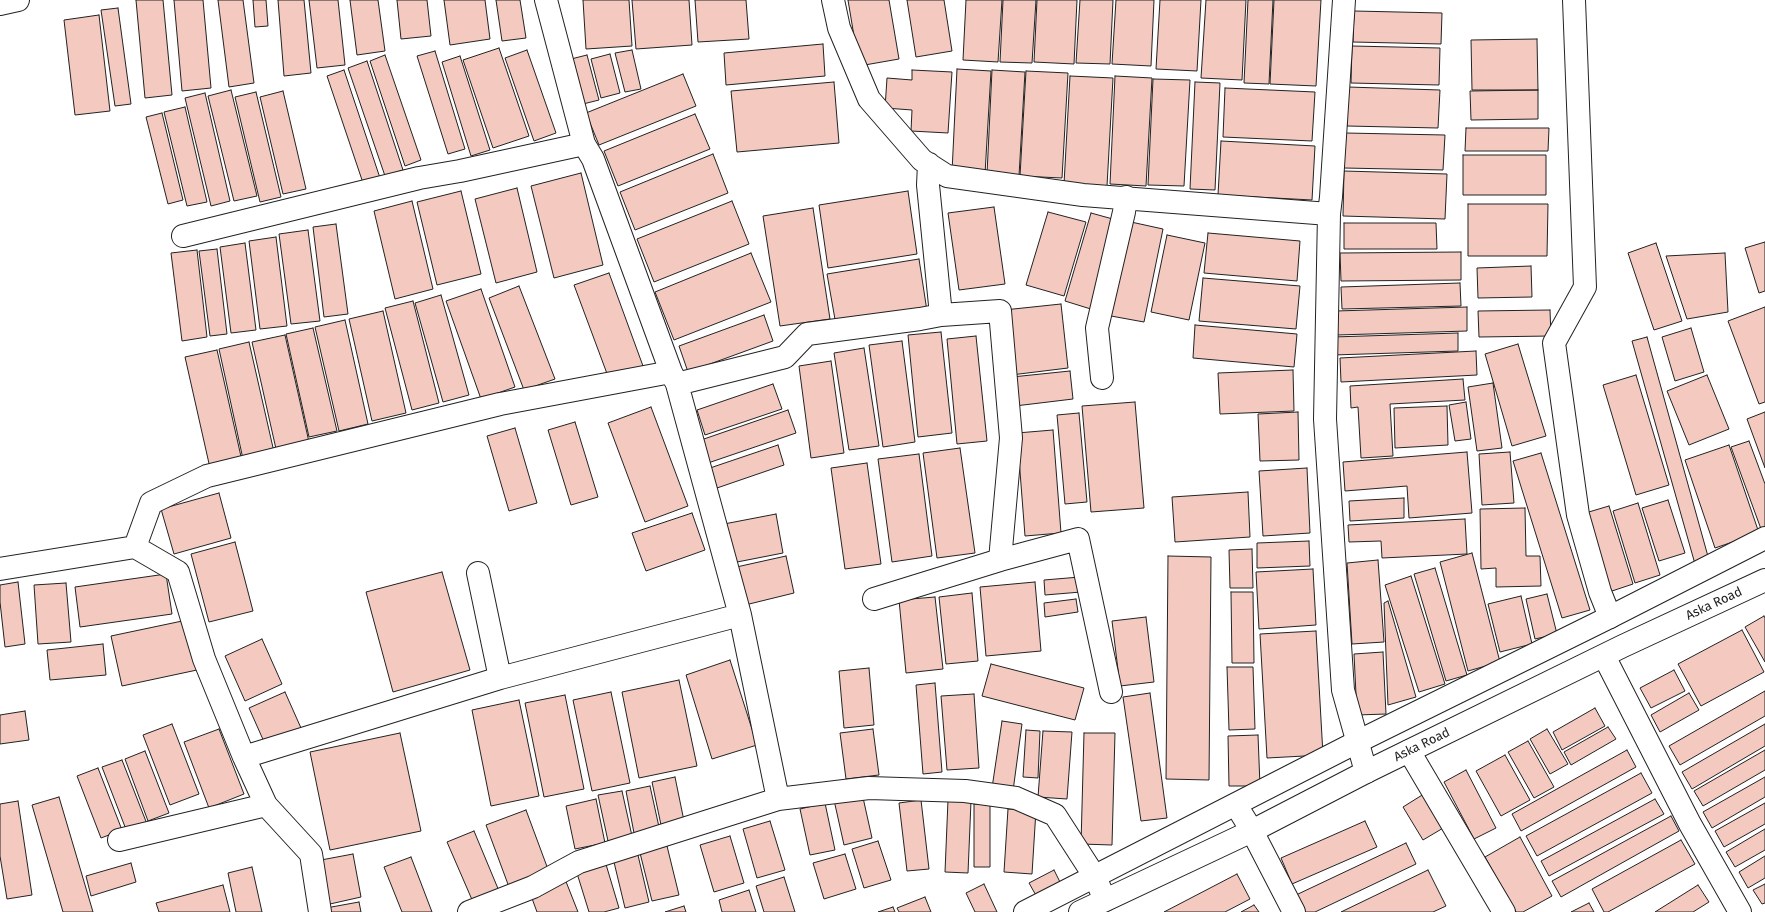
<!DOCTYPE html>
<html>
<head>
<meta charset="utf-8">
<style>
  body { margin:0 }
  canvas { display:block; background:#fff }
</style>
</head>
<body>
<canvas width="1765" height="912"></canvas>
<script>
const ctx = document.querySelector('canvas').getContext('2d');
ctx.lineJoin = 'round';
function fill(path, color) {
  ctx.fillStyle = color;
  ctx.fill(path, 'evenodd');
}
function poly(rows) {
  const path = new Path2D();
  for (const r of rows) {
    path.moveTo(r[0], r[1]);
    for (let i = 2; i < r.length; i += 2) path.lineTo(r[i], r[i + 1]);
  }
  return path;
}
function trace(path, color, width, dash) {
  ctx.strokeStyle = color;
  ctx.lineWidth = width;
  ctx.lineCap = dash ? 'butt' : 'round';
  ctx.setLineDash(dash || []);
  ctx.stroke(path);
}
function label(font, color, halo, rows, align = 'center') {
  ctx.font = font + ' "Fira Sans",sans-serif';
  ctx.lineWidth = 3;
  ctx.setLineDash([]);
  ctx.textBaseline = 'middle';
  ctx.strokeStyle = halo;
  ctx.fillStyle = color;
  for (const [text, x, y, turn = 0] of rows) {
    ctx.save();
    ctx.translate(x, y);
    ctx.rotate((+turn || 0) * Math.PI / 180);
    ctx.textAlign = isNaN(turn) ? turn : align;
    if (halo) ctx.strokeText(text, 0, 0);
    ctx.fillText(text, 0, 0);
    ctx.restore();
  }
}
const building = poly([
  [136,0,163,0,172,95,145,98,136,0],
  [174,0,203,0,211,88,182,91,174,0],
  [218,0,243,0,254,83,229,87,218,0],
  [253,0,266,0,268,26,255,27,253,0],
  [278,0,304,0,311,73,284,76,278,0],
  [309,0,338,0,345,65,317,68,309,0],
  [350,0,378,0,385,51,357,55,350,0],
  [397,0,427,0,431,36,401,39,397,0],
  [444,0,485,0,490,39,450,45,444,0],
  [496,0,520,0,526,38,502,41,496,0],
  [583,0,629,0,632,46,586,49,583,0],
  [632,0,689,0,692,45,636,49,632,0],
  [695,0,746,0,749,39,698,42,695,0],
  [848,0,889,0,899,59,859,66,848,0],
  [907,0,944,0,952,51,916,57,907,0],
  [966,0,1002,0,998,62,963,60,966,0],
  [1003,0,1036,0,1032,63,1000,62,1003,0],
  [1037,0,1077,0,1074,64,1034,62,1037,0],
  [1080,0,1113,0,1110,64,1076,63,1080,0],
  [1116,0,1154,0,1151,66,1112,64,1116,0],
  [1160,0,1201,0,1197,71,1156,69,1160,0],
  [1206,0,1246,0,1242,80,1201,78,1206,0],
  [1248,0,1273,0,1269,84,1244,83,1248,0],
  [1274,0,1321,0,1316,86,1270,84,1274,0],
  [118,8,131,104,115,106,101,10,118,8],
  [1354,11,1442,13,1441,44,1353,42,1354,11],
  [99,15,110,111,75,115,64,20,99,15],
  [1537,39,1538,90,1472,90,1471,40,1537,39],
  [823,44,825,76,726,85,724,53,823,44],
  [1352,46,1440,48,1439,85,1351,83,1352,46],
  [499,48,529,136,493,148,463,60,499,48],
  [527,50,556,133,534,141,505,58,527,50],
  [632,50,641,89,625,92,615,53,632,50],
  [435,51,465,149,448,154,417,56,435,51],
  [610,54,620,93,601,98,591,59,610,54],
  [385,55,421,160,405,166,370,61,385,55],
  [587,55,599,100,583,104,571,59,587,55],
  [460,56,490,150,471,156,442,62,460,56],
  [367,61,403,170,385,176,348,68,367,61],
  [957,69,991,71,985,174,952,172,957,69],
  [344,70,380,178,363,183,327,76,344,70],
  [912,70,952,72,948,133,911,131,912,110,885,108,887,78,912,80,912,70],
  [992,70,1025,72,1019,176,987,174,992,70],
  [1026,71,1068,73,1062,178,1020,176,1026,71],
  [683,74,696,106,599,145,586,113,683,74],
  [1070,76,1113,78,1107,186,1064,184,1070,76],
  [1115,76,1152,78,1146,186,1110,184,1115,76],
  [1153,79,1190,80,1184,186,1148,185,1153,79],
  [834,82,839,143,737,152,731,91,834,82],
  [1195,82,1220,83,1215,190,1190,189,1195,82],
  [1348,87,1440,90,1438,128,1347,126,1348,87],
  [1225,88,1315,92,1312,141,1223,137,1225,88],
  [231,90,257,196,234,201,208,96,231,90],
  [1538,90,1538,119,1471,120,1470,91,1538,90],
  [283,91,306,189,283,194,260,97,283,91],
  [256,92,281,197,260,202,235,97,256,92],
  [205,93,230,201,211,206,185,98,205,93],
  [185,107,207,202,187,206,164,112,185,107],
  [162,113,183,200,168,204,146,117,162,113],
  [695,114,710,149,618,186,604,151,695,114],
  [1466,128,1549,128,1548,151,1465,151,1466,128],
  [1345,133,1445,135,1443,170,1344,168,1345,133],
  [1221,141,1315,146,1312,200,1218,195,1221,141],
  [713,154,728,193,635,230,620,192,713,154],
  [1463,155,1546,155,1546,195,1463,195,1463,155],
  [1344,171,1447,174,1445,219,1343,216,1344,171],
  [581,173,603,265,554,278,531,186,581,173],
  [517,188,537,272,496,283,475,199,517,188],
  [461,191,481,274,437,285,417,202,461,191],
  [908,191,917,254,828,268,819,205,908,191],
  [412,201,433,289,395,299,374,211,412,201],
  [732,201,749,244,654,282,637,239,732,201],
  [1468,204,1548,204,1547,256,1468,256,1468,204],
  [994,207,1005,284,959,290,948,213,994,207],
  [813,208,830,319,780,326,763,216,813,208],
  [1048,212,1086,222,1064,296,1026,285,1048,212],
  [1091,213,1120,221,1094,310,1065,301,1091,213],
  [1131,222,1163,229,1144,322,1111,316,1131,222],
  [1344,223,1436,223,1437,249,1344,249,1344,223],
  [336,224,348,314,324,317,313,227,336,224],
  [308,230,320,321,291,324,279,234,308,230],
  [1208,233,1300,241,1297,281,1204,273,1208,233],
  [1167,235,1205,243,1189,320,1151,312,1167,235],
  [276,237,287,326,260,329,249,241,276,237],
  [1765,242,1765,291,1759,293,1745,248,1765,242],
  [245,243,256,330,231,333,220,247,245,243],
  [1656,243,1682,321,1654,330,1628,253,1656,243],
  [217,249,227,334,210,336,199,251,217,249],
  [197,250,207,337,182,341,171,253,197,250],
  [1461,252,1461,280,1341,281,1340,253,1461,252],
  [751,253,771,302,674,340,655,292,751,253],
  [1725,253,1728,312,1687,319,1666,256,1725,253],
  [919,259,927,311,836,325,827,274,919,259],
  [1531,266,1532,297,1478,298,1477,268,1531,266],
  [609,273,643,366,609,379,574,285,609,273],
  [1203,278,1300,286,1296,329,1199,321,1203,278],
  [1460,283,1461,306,1342,309,1341,287,1460,283],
  [519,286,555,379,524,390,489,298,519,286],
  [481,289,515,387,481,399,446,301,481,289],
  [441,295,469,395,443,402,415,303,441,295],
  [413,301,439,403,412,410,385,308,413,301],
  [1061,304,1068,368,1011,375,1004,310,1061,304],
  [1467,307,1467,331,1337,335,1336,311,1467,307],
  [1765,307,1765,402,1759,404,1728,321,1765,307],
  [1550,310,1551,336,1479,337,1478,311,1550,310],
  [383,311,406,413,372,421,349,319,383,311],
  [764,315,773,341,688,372,679,346,764,315],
  [345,320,368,424,339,431,315,327,345,320],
  [1195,325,1297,334,1294,367,1193,358,1195,325],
  [313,328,337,431,309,437,286,334,313,328],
  [1691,328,1704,372,1675,381,1662,337,1691,328],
  [941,332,952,433,918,437,908,335,941,332],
  [1458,333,1458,351,1333,355,1333,337,1458,333],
  [285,335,309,442,276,449,252,342,285,335],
  [976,336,987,441,957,444,947,339,976,336],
  [1647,337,1709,560,1695,564,1632,341,1647,337],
  [902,341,915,442,883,447,869,345,902,341],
  [249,342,274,452,243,459,219,349,249,342],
  [1518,344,1546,436,1512,446,1485,354,1518,344],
  [864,348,879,446,849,450,834,353,864,348],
  [217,350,242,461,210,468,185,357,217,350],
  [1476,351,1477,375,1341,382,1340,358,1476,351],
  [831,361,844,453,811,458,799,366,831,361],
  [1293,370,1294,411,1220,414,1218,373,1293,370],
  [1070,371,1073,399,1015,406,1012,377,1070,371],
  [1636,375,1669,485,1636,495,1603,385,1636,375],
  [1707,375,1729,429,1689,445,1667,391,1707,375],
  [1463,379,1465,400,1390,404,1393,456,1361,458,1358,407,1351,408,1350,386,1463,379],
  [1493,383,1502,448,1477,451,1468,387,1493,383],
  [773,384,782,409,705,435,697,410,773,384],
  [1135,402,1144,508,1091,512,1082,406,1135,402],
  [1466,402,1471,439,1455,441,1449,405,1466,402],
  [1447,406,1448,445,1395,448,1394,408,1447,406],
  [651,407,688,506,645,522,608,423,651,407],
  [788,410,796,433,708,463,701,440,788,410],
  [1298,412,1299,460,1260,461,1258,414,1298,412],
  [1765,412,1765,468,1747,419,1765,412],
  [1079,413,1087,502,1065,504,1057,415,1079,413],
  [575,422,598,497,571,505,548,430,575,422],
  [515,428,537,503,509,511,487,436,515,428],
  [1053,430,1061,533,1025,536,1017,433,1053,430],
  [1749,441,1765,484,1765,527,1761,529,1731,447,1749,441],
  [778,445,784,465,717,488,710,468,778,445],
  [1729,445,1759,533,1715,548,1685,460,1729,445],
  [960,448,975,553,937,558,923,453,960,448],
  [1467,452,1472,513,1409,518,1407,486,1345,491,1343,462,1467,452],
  [1510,452,1514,503,1482,505,1479,454,1510,452],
  [1541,453,1590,610,1562,618,1513,461,1541,453],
  [919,454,932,556,892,562,878,459,919,454],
  [867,463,881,564,845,569,831,468,867,463],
  [1307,468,1310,533,1263,536,1259,471,1307,468],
  [1248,492,1250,537,1175,542,1172,497,1248,492],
  [219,493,231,538,174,554,161,509,219,493],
  [1404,498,1404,518,1350,521,1349,501,1404,498],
  [1668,500,1685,553,1659,561,1642,508,1668,500],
  [1638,503,1660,575,1635,583,1613,511,1638,503],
  [1609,506,1633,584,1606,593,1582,514,1609,506],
  [1525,508,1526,556,1540,556,1541,586,1496,587,1496,568,1481,569,1480,509,1525,508],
  [692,513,705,550,646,571,632,533,692,513],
  [776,514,783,553,732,563,724,524,776,514],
  [1465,519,1467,554,1382,558,1381,541,1349,542,1348,525,1465,519],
  [1309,541,1310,566,1257,568,1257,543,1309,541],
  [235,542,253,611,209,622,191,554,235,542],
  [1252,549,1253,588,1230,588,1229,550,1252,549],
  [1472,553,1500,662,1468,671,1440,562,1472,553],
  [786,556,794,593,741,606,732,568,786,556],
  [1168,556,1211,557,1209,780,1166,779,1168,556],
  [1378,560,1384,642,1352,644,1347,563,1378,560],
  [1435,568,1467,675,1446,681,1414,574,1435,568],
  [1313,569,1316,625,1259,629,1256,572,1313,569],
  [442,572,470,670,393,692,366,592,442,572],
  [166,574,172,614,80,627,75,587,166,574],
  [1411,576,1445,684,1419,692,1385,585,1411,576],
  [1080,577,1081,592,1045,595,1044,580,1080,577],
  [18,582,25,644,5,647,0,602,0,585,18,582],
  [1035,582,1041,651,986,656,980,587,1035,582],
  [66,583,71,642,38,644,34,585,66,583],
  [1231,592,1253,592,1254,663,1232,663,1231,592],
  [972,593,978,661,946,664,939,597,972,593],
  [1547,594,1557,634,1535,639,1526,599,1547,594],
  [1521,596,1532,644,1500,652,1488,604,1521,596],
  [935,597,943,669,906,673,899,600,935,597],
  [1076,599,1078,612,1045,617,1044,603,1076,599],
  [1388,601,1416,697,1388,705,1384,603,1388,601],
  [1764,616,1765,618,1765,662,1745,627,1764,616],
  [1146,617,1154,682,1120,686,1112,621,1146,617],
  [187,620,197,670,122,686,111,636,187,620],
  [1742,630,1764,672,1701,706,1678,664,1742,630],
  [1316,631,1323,755,1267,758,1260,634,1316,631],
  [262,639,282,684,245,701,225,656,262,639],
  [103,644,106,675,50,680,47,650,103,644],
  [1383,652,1386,714,1357,715,1354,654,1383,652],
  [730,660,757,745,712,759,686,675,730,660],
  [991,664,1084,688,1075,720,982,696,991,664],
  [1227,667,1253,667,1255,729,1229,730,1227,667],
  [869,668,874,725,844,728,839,671,869,668],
  [1674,670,1685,691,1651,708,1640,688,1674,670],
  [679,680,697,766,639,778,622,692,679,680],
  [935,683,942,772,923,774,916,685,935,683],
  [1765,691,1765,716,1680,765,1669,746,1765,691],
  [285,692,301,728,265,744,249,708,285,692],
  [611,692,630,783,592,791,573,700,611,692],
  [1150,693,1167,818,1141,821,1123,697,1150,693],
  [1689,693,1699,710,1660,732,1651,715,1689,693],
  [974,694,979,768,947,770,941,696,974,694],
  [565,695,584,789,544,797,525,703,565,695],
  [519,700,539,796,491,806,472,710,519,700],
  [1595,708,1605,726,1562,750,1553,732,1595,708],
  [25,711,29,740,0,744,0,715,25,711],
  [1002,721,1022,724,1013,791,992,788,1002,721],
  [172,724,199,794,170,805,143,735,172,724],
  [1765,724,1765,746,1692,789,1682,772,1765,724],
  [1608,727,1616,739,1571,765,1564,752,1608,727],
  [219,729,244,794,209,808,184,742,219,729],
  [873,729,879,775,846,779,840,733,873,729],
  [1547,729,1568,764,1550,774,1530,739,1547,729],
  [1026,730,1040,731,1038,778,1023,777,1026,730],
  [1043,731,1072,732,1067,799,1038,797,1043,731],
  [400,733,421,831,330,850,310,752,400,733],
  [1084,733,1115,733,1112,845,1081,844,1084,733],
  [1258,735,1260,786,1229,786,1228,736,1258,735],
  [1528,741,1554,787,1534,798,1508,752,1528,741],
  [1627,750,1636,767,1521,831,1512,814,1627,750],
  [1765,750,1765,770,1703,806,1694,791,1765,750],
  [145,751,169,813,148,821,125,759,145,751],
  [1505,755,1530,800,1501,816,1476,771,1505,755],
  [122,760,147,824,127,832,102,767,122,760],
  [98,768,122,830,101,838,77,776,98,768],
  [1466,770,1496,828,1474,839,1444,782,1466,770],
  [1641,773,1652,793,1537,856,1526,836,1641,773],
  [675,777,684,821,661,825,652,782,675,777],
  [1765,777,1765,797,1712,828,1703,812,1765,777],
  [650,786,659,827,634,833,626,791,650,786],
  [1435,787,1455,821,1423,840,1403,807,1435,787],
  [622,791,632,836,608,841,598,795,622,791],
  [862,793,872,838,844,845,834,800,862,793],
  [59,797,93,912,63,912,32,805,59,797],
  [596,799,605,843,575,849,566,806,596,799],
  [1655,799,1664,814,1549,876,1541,861,1655,799],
  [921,800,929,869,907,871,899,803,921,800],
  [948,800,971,801,968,873,945,872,948,800],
  [18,801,32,895,7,899,0,856,0,804,18,801],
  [825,803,835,850,810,855,800,809,825,803],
  [1765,803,1765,824,1724,847,1715,831,1765,803],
  [974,804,990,804,990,867,974,867,974,804],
  [1008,809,1036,810,1032,874,1004,872,1008,809],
  [526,810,549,872,509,887,486,825,526,810],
  [1671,816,1679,831,1561,897,1552,881,1671,816],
  [770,821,785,870,757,878,743,829,770,821],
  [1365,821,1377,847,1292,884,1281,858,1365,821],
  [1765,829,1765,850,1735,867,1726,852,1765,829],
  [474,831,499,891,473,902,447,842,474,831],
  [730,836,744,883,714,892,700,845,730,836],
  [1520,837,1552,896,1523,912,1516,912,1485,857,1520,837],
  [1681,840,1695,864,1608,912,1604,912,1592,889,1681,840],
  [878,841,891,880,864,888,852,849,878,841],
  [1406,843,1416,864,1315,912,1304,912,1296,895,1406,843],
  [667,846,679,895,652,901,640,853,667,846],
  [637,851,649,902,625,908,613,858,637,851],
  [353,854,361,897,330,904,321,860,353,854],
  [845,854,856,889,824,899,813,863,845,854],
  [1765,856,1765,878,1748,888,1739,872,1765,856],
  [411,857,432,912,402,912,384,867,411,857],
  [605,861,619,908,604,912,589,912,576,870,605,861],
  [131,863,136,882,91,896,86,876,131,863],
  [252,867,262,912,236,912,228,873,252,867],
  [1054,870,1062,886,1038,899,1029,883,1054,870],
  [1428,870,1446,906,1433,912,1341,912,1428,870],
  [1237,874,1250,899,1225,912,1164,912,1237,874],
  [784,877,795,912,764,912,756,886,784,877],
  [565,879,578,912,537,912,530,893,565,879],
  [984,884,997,912,975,912,966,893,984,884],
  [1765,884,1765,903,1762,904,1753,890,1765,884],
  [223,885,230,912,159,912,156,903,223,885],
  [1698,885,1709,902,1693,912,1655,912,1698,885],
  [749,890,756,912,722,912,719,900,749,890],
  [925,897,931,912,899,912,897,908,925,897],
  [359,902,361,912,327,912,326,908,359,902],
  [1589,903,1594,912,1571,912,1589,903],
  [1254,905,1259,912,1241,912,1254,905],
  [684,906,686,912,665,912,684,906],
  [893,907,895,912,878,912,893,907]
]);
fill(building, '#f3c9c0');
trace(building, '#222', 1);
const street = poly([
  [546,0,584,144],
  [833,0,839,28,869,99,922,160,947,176,1083,195,1329,214,1325,419,1343,690,1366,772],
  [1574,0,1585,287,1554,343,1578,515,1600,592,1610,617],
  [0,4,18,0],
  [929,164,928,185,941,315,1000,311,1011,438,1000,560,1078,539,1111,692],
  [1329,214,1331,197,1344,0],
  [671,372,677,384,740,615,778,799,869,788,965,791,1016,798,1055,815,1095,877,1105,900],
  [1102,378,1097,328,1124,212,1126,197],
  [677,384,785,357,807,334,920,319,941,315],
  [135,547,178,572,204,659,244,757,266,805,311,854,320,912],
  [0,569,135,547,151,503,207,476,500,404,671,372,593,159,584,144,460,171,419,178,183,236],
  [478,573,500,678,740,615],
  [874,599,1000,560],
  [1604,656,1690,824,1740,912],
  [1409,751,1504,912],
  [244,757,500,678],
  [1236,805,1252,831,1294,912],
  [119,840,266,805],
  [469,912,533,887,579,862,778,799]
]);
const highway = poly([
  [1025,912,1357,742,1610,617,1765,538],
  [1080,912,1252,831,1366,772,1623,646,1765,580]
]);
trace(street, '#222', 24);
trace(highway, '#222', 24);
trace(street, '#fff', 22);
trace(highway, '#fff', 22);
label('13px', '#222', '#fff', [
  ["Aska Road",1714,604,-25],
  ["Aska Road",1422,745,-26]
]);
</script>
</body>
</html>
